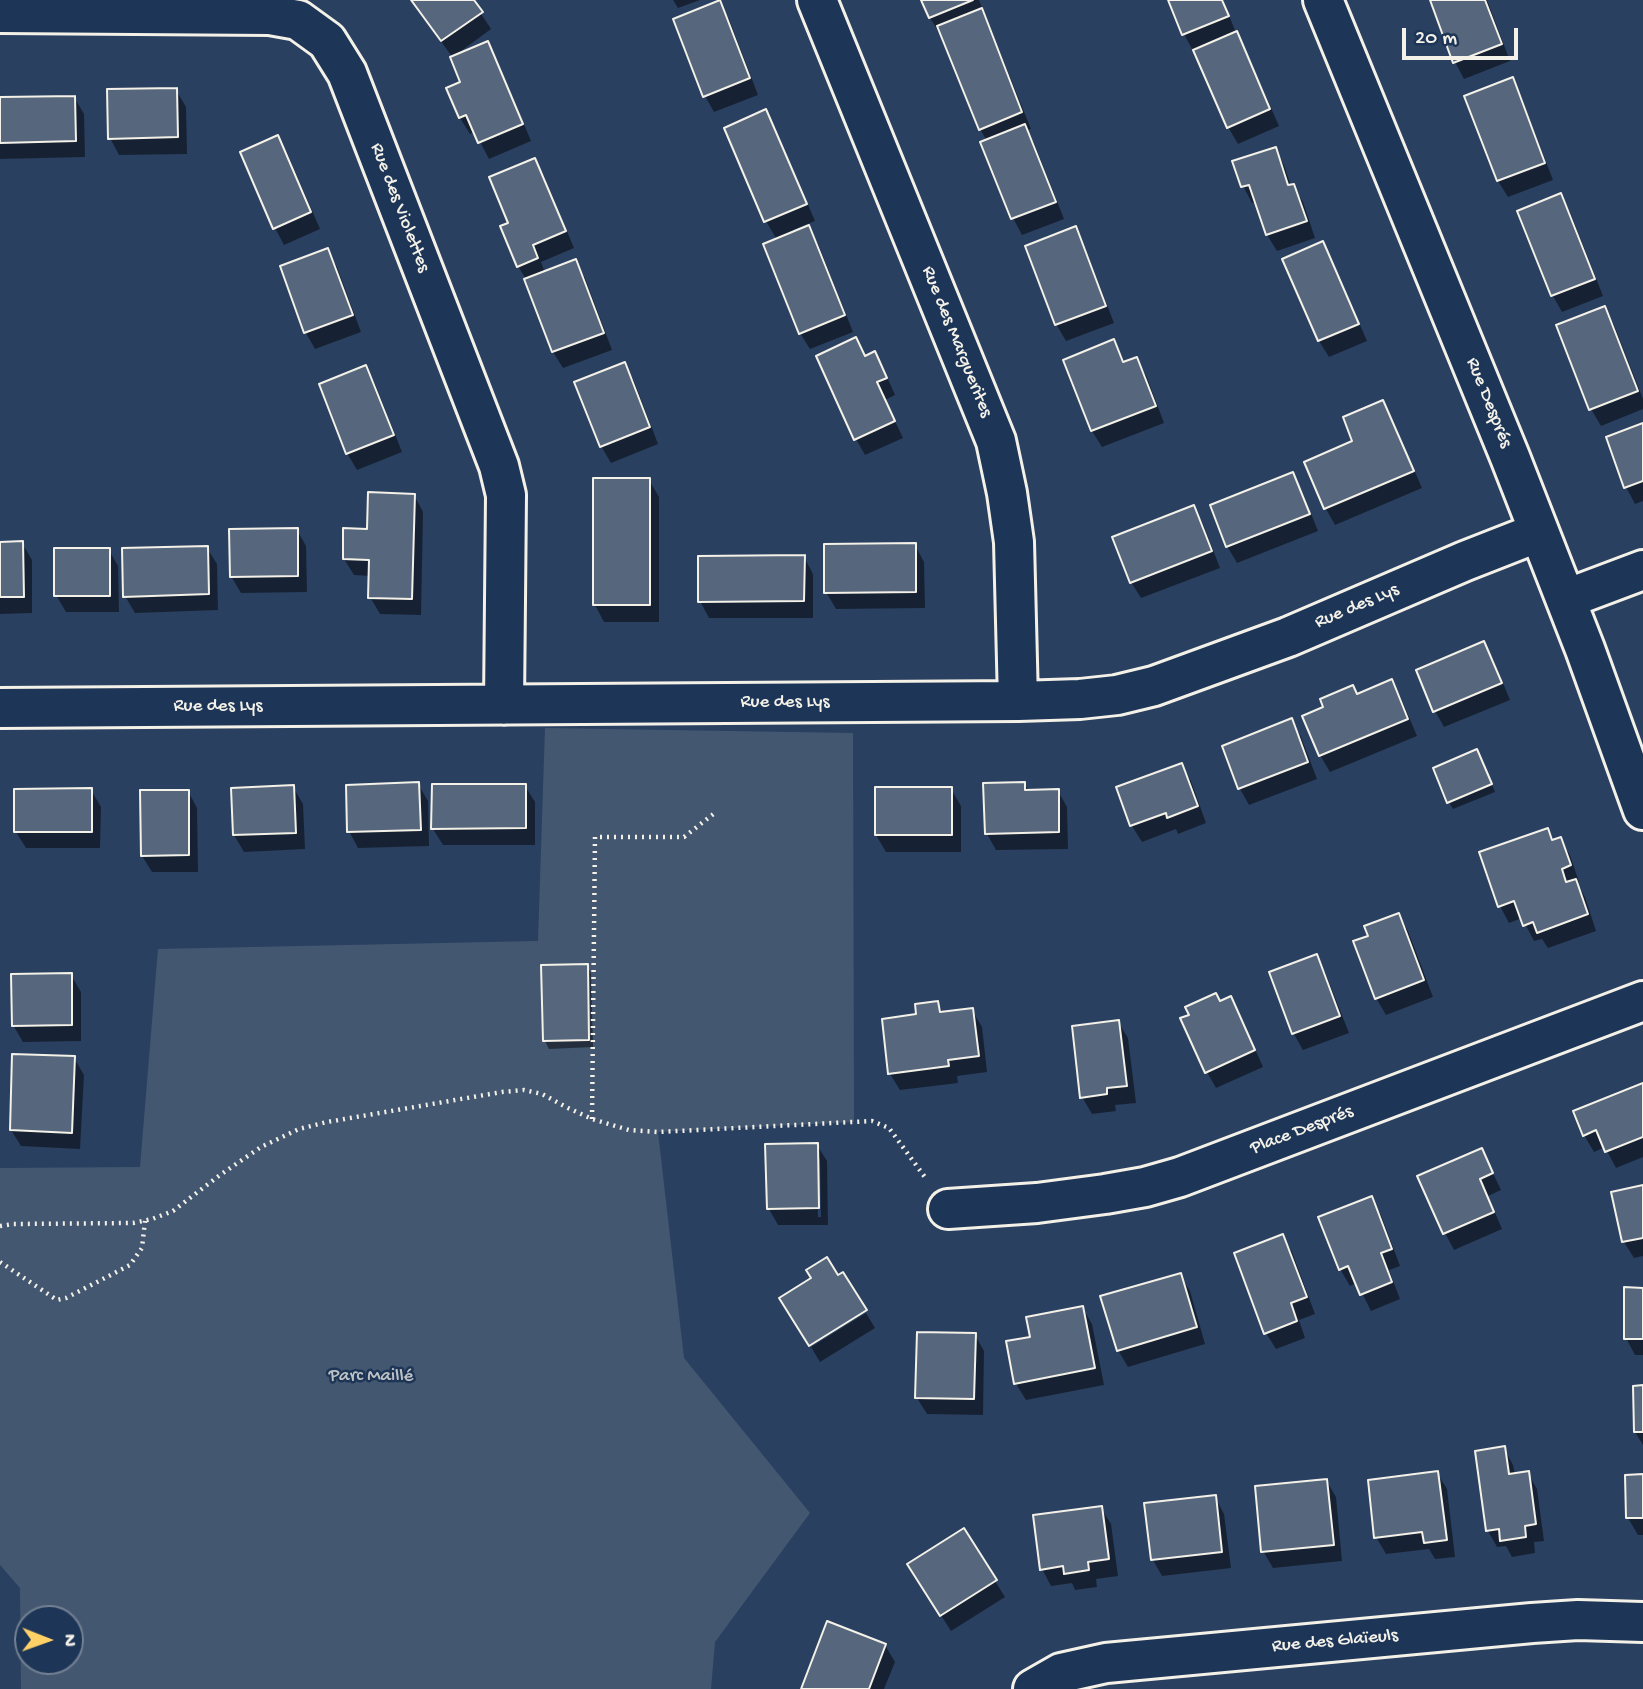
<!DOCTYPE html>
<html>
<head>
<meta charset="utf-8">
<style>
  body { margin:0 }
  #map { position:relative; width:1643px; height:1689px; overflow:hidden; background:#2a4060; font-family:"Gochi Hand",sans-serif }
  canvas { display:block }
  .north { position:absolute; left:14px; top:1605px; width:70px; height:70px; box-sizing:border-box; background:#1d3557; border:2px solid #738091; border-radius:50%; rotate:91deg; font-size:19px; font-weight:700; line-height:28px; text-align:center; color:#f4f1e8 }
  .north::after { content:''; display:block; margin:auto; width:24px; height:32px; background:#ffd166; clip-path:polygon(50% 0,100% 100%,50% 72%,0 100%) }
  .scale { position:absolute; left:1402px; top:28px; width:116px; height:32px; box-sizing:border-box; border:4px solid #f4f1e8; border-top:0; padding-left:9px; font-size:21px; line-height:24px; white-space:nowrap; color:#f4f1e8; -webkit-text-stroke:5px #1d3557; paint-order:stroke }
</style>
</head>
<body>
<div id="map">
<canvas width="1643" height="1689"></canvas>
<div class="north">N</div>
<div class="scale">20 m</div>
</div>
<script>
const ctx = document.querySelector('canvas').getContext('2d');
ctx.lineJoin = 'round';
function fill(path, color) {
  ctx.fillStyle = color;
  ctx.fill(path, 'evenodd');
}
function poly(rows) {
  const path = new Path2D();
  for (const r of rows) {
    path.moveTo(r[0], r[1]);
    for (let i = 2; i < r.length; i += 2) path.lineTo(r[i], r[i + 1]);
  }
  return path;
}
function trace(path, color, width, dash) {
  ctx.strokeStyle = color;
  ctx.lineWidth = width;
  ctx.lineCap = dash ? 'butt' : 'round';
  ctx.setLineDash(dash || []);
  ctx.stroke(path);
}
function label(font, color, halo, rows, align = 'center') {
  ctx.font = font + ' "Gochi Hand",sans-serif';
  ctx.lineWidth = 5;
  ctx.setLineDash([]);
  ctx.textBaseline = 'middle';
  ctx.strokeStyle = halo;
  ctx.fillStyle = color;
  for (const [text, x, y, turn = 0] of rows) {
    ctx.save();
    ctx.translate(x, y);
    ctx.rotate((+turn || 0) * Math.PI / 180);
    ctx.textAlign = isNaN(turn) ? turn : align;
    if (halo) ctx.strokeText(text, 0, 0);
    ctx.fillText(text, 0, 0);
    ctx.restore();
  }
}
fill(poly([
  [545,728,853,733,854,1122,658,1132,684,1358,810,1513,715,1642,711,1689,21,1689,20,1588,0,1565,0,1168,140,1167,158,949,538,941],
  [28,1619,70,1619,70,1661,28,1661]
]), '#445771');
fill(poly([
  [411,0,472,0,491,29,453,57,487,44,497,60,531,141,489,159,475,132,470,134,460,118,448,89,462,83,453,58],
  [673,0,700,0,678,8],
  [923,0,979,0,1031,129,1027,130,1034,143,1064,219,1022,235,1013,218,983,143,987,141,980,129,942,33,940,34,930,18],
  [1169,0,1223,0,1236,33,1245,49,1279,126,1238,144,1228,127,1195,50,1193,51,1184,34],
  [1432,0,1487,0,1510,61,1464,79,1455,62],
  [719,3,729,19,758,95,714,112,705,96],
  [1512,80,1521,96,1553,180,1508,197,1498,181],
  [176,90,186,107,187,154,119,155,110,138],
  [74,97,84,114,85,157,0,159,0,99],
  [766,112,775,128,815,221,793,230,794,233,808,227,818,244,853,332,810,349,800,333,777,240,766,221,726,129],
  [278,137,287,153,320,229,284,245,275,228,242,153],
  [1275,149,1284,165,1291,186,1293,186,1303,202,1315,238,1277,251,1267,235,1256,202,1252,203,1243,186],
  [535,160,544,176,574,248,541,262,545,273,575,262,585,278,612,350,563,368,553,352,527,281,518,266],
  [1560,195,1570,212,1603,296,1562,312,1553,296,1520,212],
  [1075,228,1084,245,1114,323,1066,341,1056,324],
  [1323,243,1332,260,1367,341,1329,357,1319,341,1284,260],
  [327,250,337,267,361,332,315,349,306,333,282,267],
  [1605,308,1614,325,1643,399,1643,409,1601,426,1591,409],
  [856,339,866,357,874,354,884,370,895,395,885,400,903,438,865,455,856,439],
  [1113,341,1125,364,1136,359,1146,375,1164,423,1102,447,1092,431,1065,361],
  [624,364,634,381,658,444,611,463,601,446],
  [366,368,375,384,402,452,357,470,347,453],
  [1383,402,1392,419,1422,488,1335,525,1326,509,1306,463,1355,442],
  [1643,425,1643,501,1635,504,1626,487],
  [1292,474,1302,491,1318,531,1237,563,1227,546],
  [649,480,659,497,659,622,604,622,595,605],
  [414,495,423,512,421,615,380,614,370,597,371,576,354,575,344,559,369,531],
  [1194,508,1203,524,1220,568,1141,598,1131,582],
  [297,530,306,546,307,592,241,593,231,576],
  [0,543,22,543,32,560,32,613,0,614],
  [915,545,924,562,925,608,836,609,826,592],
  [207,548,217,564,218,610,135,613,125,596],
  [109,550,118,566,119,612,66,612,56,595],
  [804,557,813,574,813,618,709,618,700,601],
  [1483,643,1493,659,1510,700,1444,727,1435,711],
  [1391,682,1401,698,1417,736,1330,772,1320,755,1358,696],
  [1291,720,1301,737,1317,779,1249,805,1240,789,1224,747],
  [1481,759,1495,792,1453,809,1449,802],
  [1181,765,1191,781,1206,823,1178,834,1176,829,1142,842,1132,826,1118,788],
  [1024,783,1029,791,1058,791,1067,807,1068,849,996,850,987,834],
  [418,784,428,801,429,846,358,848,349,831],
  [525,786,535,802,535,845,443,845,433,829],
  [293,787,303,804,305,849,244,852,234,835,233,789],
  [951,789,961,806,961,852,886,852,876,835],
  [91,790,101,807,100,848,26,848,16,832],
  [188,791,197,808,198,872,152,872,142,856],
  [1547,830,1553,841,1560,839,1570,855,1579,882,1577,883,1585,897,1596,931,1548,948,1542,939,1534,941,1522,918,1509,923,1500,906],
  [1399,915,1408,931,1433,997,1386,1015,1376,998,1370,937],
  [1316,956,1325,972,1349,1033,1303,1050,1294,1034,1271,973],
  [587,966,591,973,593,1047,549,1049,545,1041],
  [71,975,81,992,81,1041,23,1042,13,1025],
  [1231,998,1240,1015,1263,1067,1216,1088,1207,1072,1220,1003],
  [937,1003,944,1014,972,1010,982,1027,987,1072,957,1076,958,1083,900,1090,890,1074,884,1020,918,1016],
  [1118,1022,1128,1038,1136,1103,1115,1105,1116,1111,1092,1114,1082,1097],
  [74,1058,84,1075,80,1149,21,1146,11,1130],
  [1643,1085,1643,1157,1616,1168,1605,1147,1594,1152,1584,1135],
  [817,1145,827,1161,828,1225,778,1225,769,1209],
  [817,1159,820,1159,821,1217,818,1217],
  [1481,1150,1490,1167,1501,1190,1488,1196,1502,1229,1454,1250,1445,1233,1419,1176],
  [1643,1186,1643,1256,1634,1258,1624,1242,1613,1193],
  [1371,1198,1381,1215,1400,1266,1389,1270,1400,1299,1371,1311,1357,1283,1350,1286,1340,1269],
  [1282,1236,1292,1252,1315,1314,1299,1320,1305,1338,1276,1349,1266,1333],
  [1180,1275,1190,1291,1205,1344,1128,1367,1118,1350],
  [1643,1289,1643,1355,1635,1355,1626,1338],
  [1082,1307,1092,1324,1104,1385,1026,1400,1016,1384,1032,1338],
  [866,1313,875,1328,820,1362,811,1347],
  [975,1335,984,1351,983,1415,927,1414,917,1398],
  [1643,1387,1643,1445,1635,1432],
  [1504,1448,1513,1465,1515,1475,1528,1473,1537,1489,1544,1541,1534,1542,1535,1553,1512,1557,1506,1546,1497,1547,1488,1531,1476,1452],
  [1437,1473,1447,1489,1455,1557,1435,1559,1429,1549,1386,1554,1376,1537],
  [1643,1476,1643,1535,1638,1535,1628,1518],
  [1326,1480,1336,1497,1342,1561,1273,1568,1263,1551],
  [1215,1497,1224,1514,1231,1568,1162,1576,1153,1560],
  [1101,1508,1111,1524,1118,1576,1096,1579,1097,1587,1075,1590,1072,1583,1051,1586,1042,1569],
  [919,1581,995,1581,1005,1597,951,1631],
  [885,1645,895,1662,884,1689,803,1689]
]), '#0007');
const building = poly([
  [411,0,474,0,483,12,441,41,411,0],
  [720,0,750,78,703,97,673,19,720,0],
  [921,0,973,0,929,18,921,0],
  [1168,0,1222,0,1229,16,1182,35,1168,0],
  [1430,0,1485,0,1502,44,1453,63,1430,0],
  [982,8,1022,112,979,130,937,26,982,8],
  [1237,31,1270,109,1227,128,1193,50,1237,31],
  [488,41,523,124,478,143,466,115,459,118,446,88,460,82,450,57,488,41],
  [1513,77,1545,163,1497,181,1464,96,1513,77],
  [177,88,178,137,108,139,107,89,177,88],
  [75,96,76,141,0,143,0,97,75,96],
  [766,109,807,204,764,222,724,128,766,109],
  [1025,124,1056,202,1011,219,980,142,1025,124],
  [278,135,311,212,273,229,240,152,278,135],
  [1276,147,1288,185,1294,184,1307,221,1266,235,1249,185,1241,187,1232,161,1276,147],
  [535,158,566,231,533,245,538,258,517,267,500,226,508,223,489,177,535,158],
  [1561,193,1595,279,1551,296,1517,211,1561,193],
  [809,225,845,315,799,334,763,244,809,225],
  [1076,226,1106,306,1055,325,1025,246,1076,226],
  [1323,241,1359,324,1318,341,1282,259,1323,241],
  [328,248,353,315,304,333,280,266,328,248],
  [576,259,604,333,552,352,524,279,576,259],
  [1605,306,1638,391,1589,410,1556,325,1605,306],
  [856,337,865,356,875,351,887,378,877,382,895,421,854,440,816,356,856,337],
  [1114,339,1123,362,1137,357,1156,406,1091,431,1063,360,1114,339],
  [625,362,650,427,600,447,574,382,625,362],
  [366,365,394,435,346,454,319,384,366,365],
  [1383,400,1414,471,1324,509,1304,462,1352,441,1343,417,1383,400],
  [1643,423,1643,481,1624,488,1606,437,1643,423],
  [1293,472,1310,514,1226,547,1210,505,1293,472],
  [593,478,650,478,650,605,593,605,593,478],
  [368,492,415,494,412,599,368,598,369,560,343,559,343,528,367,529,368,492],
  [1194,505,1212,551,1130,583,1112,537,1194,505],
  [298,528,298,576,230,577,229,529,298,528],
  [23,541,24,597,0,597,0,542,23,541],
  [916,543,916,592,824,593,824,544,916,543],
  [208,546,209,594,123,597,122,548,208,546],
  [54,548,110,548,110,596,54,596,54,548],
  [805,555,804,601,698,602,698,556,805,555],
  [1484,641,1502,683,1433,712,1416,670,1484,641],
  [1392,679,1408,719,1319,756,1302,716,1323,707,1320,699,1353,685,1357,694,1392,679],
  [1292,718,1308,762,1238,789,1222,746,1292,718],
  [1477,749,1492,784,1447,803,1433,768,1477,749],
  [1182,763,1198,806,1167,818,1166,813,1130,826,1116,787,1182,763],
  [419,782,421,830,347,832,346,785,419,782],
  [1025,782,1025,790,1059,789,1059,832,985,834,983,783,1025,782],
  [432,784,526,784,526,828,431,829,432,784],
  [294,785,296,833,233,835,231,788,294,785],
  [875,787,952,787,952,835,875,835,875,787],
  [92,788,92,832,14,832,14,789,92,788],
  [140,790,189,790,189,855,141,856,140,790],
  [1548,828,1552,840,1561,837,1571,865,1562,869,1566,882,1576,879,1588,914,1537,933,1533,922,1523,926,1514,901,1498,907,1479,852,1548,828],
  [1399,913,1424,980,1375,999,1353,941,1368,936,1364,926,1399,913],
  [1317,954,1340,1016,1292,1034,1269,972,1317,954],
  [588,964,589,1040,543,1041,541,965,588,964],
  [72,973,72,1025,12,1026,11,974,72,973],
  [1216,993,1220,1001,1231,996,1255,1050,1205,1073,1180,1018,1189,1015,1185,1007,1216,993],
  [938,1001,940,1012,973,1008,979,1056,948,1060,949,1066,888,1074,882,1019,916,1014,915,1004,938,1001],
  [1119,1020,1127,1086,1107,1088,1107,1094,1080,1098,1072,1026,1119,1020],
  [12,1054,75,1056,72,1133,10,1130,12,1054],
  [1643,1083,1643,1137,1605,1152,1596,1130,1583,1136,1573,1111,1643,1083],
  [818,1143,819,1208,767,1209,765,1144,818,1143],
  [1482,1148,1493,1173,1480,1179,1494,1212,1443,1234,1417,1176,1482,1148],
  [1643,1185,1643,1238,1622,1242,1611,1192,1643,1185],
  [1372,1196,1392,1249,1381,1253,1392,1282,1360,1295,1348,1266,1339,1270,1318,1217,1372,1196],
  [1283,1234,1307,1297,1291,1303,1297,1321,1264,1334,1234,1253,1283,1234],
  [827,1257,838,1275,843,1272,867,1310,809,1346,779,1298,811,1278,806,1270,827,1257],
  [1181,1273,1197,1327,1117,1351,1100,1296,1181,1273],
  [1624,1287,1643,1288,1643,1339,1624,1339,1624,1287],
  [1083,1306,1095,1368,1014,1384,1006,1341,1030,1337,1026,1317,1083,1306],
  [917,1332,976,1333,974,1399,915,1398,917,1332],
  [1643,1385,1643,1432,1634,1432,1633,1386,1643,1385],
  [1505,1446,1509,1474,1529,1471,1536,1524,1525,1526,1526,1537,1500,1541,1499,1529,1486,1531,1475,1451,1505,1446],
  [1438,1471,1447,1540,1424,1543,1422,1532,1374,1538,1368,1480,1438,1471],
  [1643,1474,1643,1518,1626,1518,1625,1475,1643,1474],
  [1327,1479,1334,1545,1261,1552,1255,1486,1327,1479],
  [1216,1495,1222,1552,1151,1560,1144,1503,1216,1495],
  [1102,1506,1109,1559,1088,1562,1089,1570,1064,1574,1063,1566,1040,1570,1033,1515,1102,1506],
  [964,1528,997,1580,940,1616,907,1564,964,1528],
  [827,1621,886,1644,869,1689,801,1689,827,1621]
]);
fill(building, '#56677d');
trace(building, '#f4f1e8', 2);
const minor = poly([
  [817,0,996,441,1007,493,1014,542,1018,701],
  [1323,0,1510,457,1585,649,1643,810],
  [0,13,270,15,298,20,327,41,347,73,499,466,506,495,504,705],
  [1566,599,1643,570],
  [0,708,1018,701,1080,699,1117,695,1154,686,1288,637,1465,561,1539,532],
  [948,1209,1037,1203,1105,1194,1145,1187,1180,1177,1643,1001],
  [1033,1689,1061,1673,1106,1663,1532,1623,1578,1620,1643,1622]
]);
trace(minor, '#f4f1e8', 44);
trace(poly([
  [592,1119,595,837,684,837,716,812],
  [0,1226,13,1224,133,1223,152,1219,173,1211,220,1175,261,1147,299,1129,327,1122,502,1092,524,1090,542,1094,568,1108,592,1119,629,1130,658,1132,872,1121,889,1128,927,1180],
  [0,1262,57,1300,66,1298,130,1265,142,1248,145,1221]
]), '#f4f1e8', 4.5, [2, 5]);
trace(minor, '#1d3557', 38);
label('19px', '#f4f1e8', '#1d3557', [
  ["Rue des Violettes",399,208,69],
  ["Rue des Marguerites",956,342,68],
  ["Rue Després",1488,403,68],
  ["Rue des Lys",1357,607,-23],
  ["Rue des Lys",785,703],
  ["Rue des Lys",218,707],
  ["Place Després",1302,1131,-21],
  ["Rue des Glaïeuls",1335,1642,-5]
]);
label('19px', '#bfc3c4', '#1d3557', [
  ["Parc Maillé",371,1377]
]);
</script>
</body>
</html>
